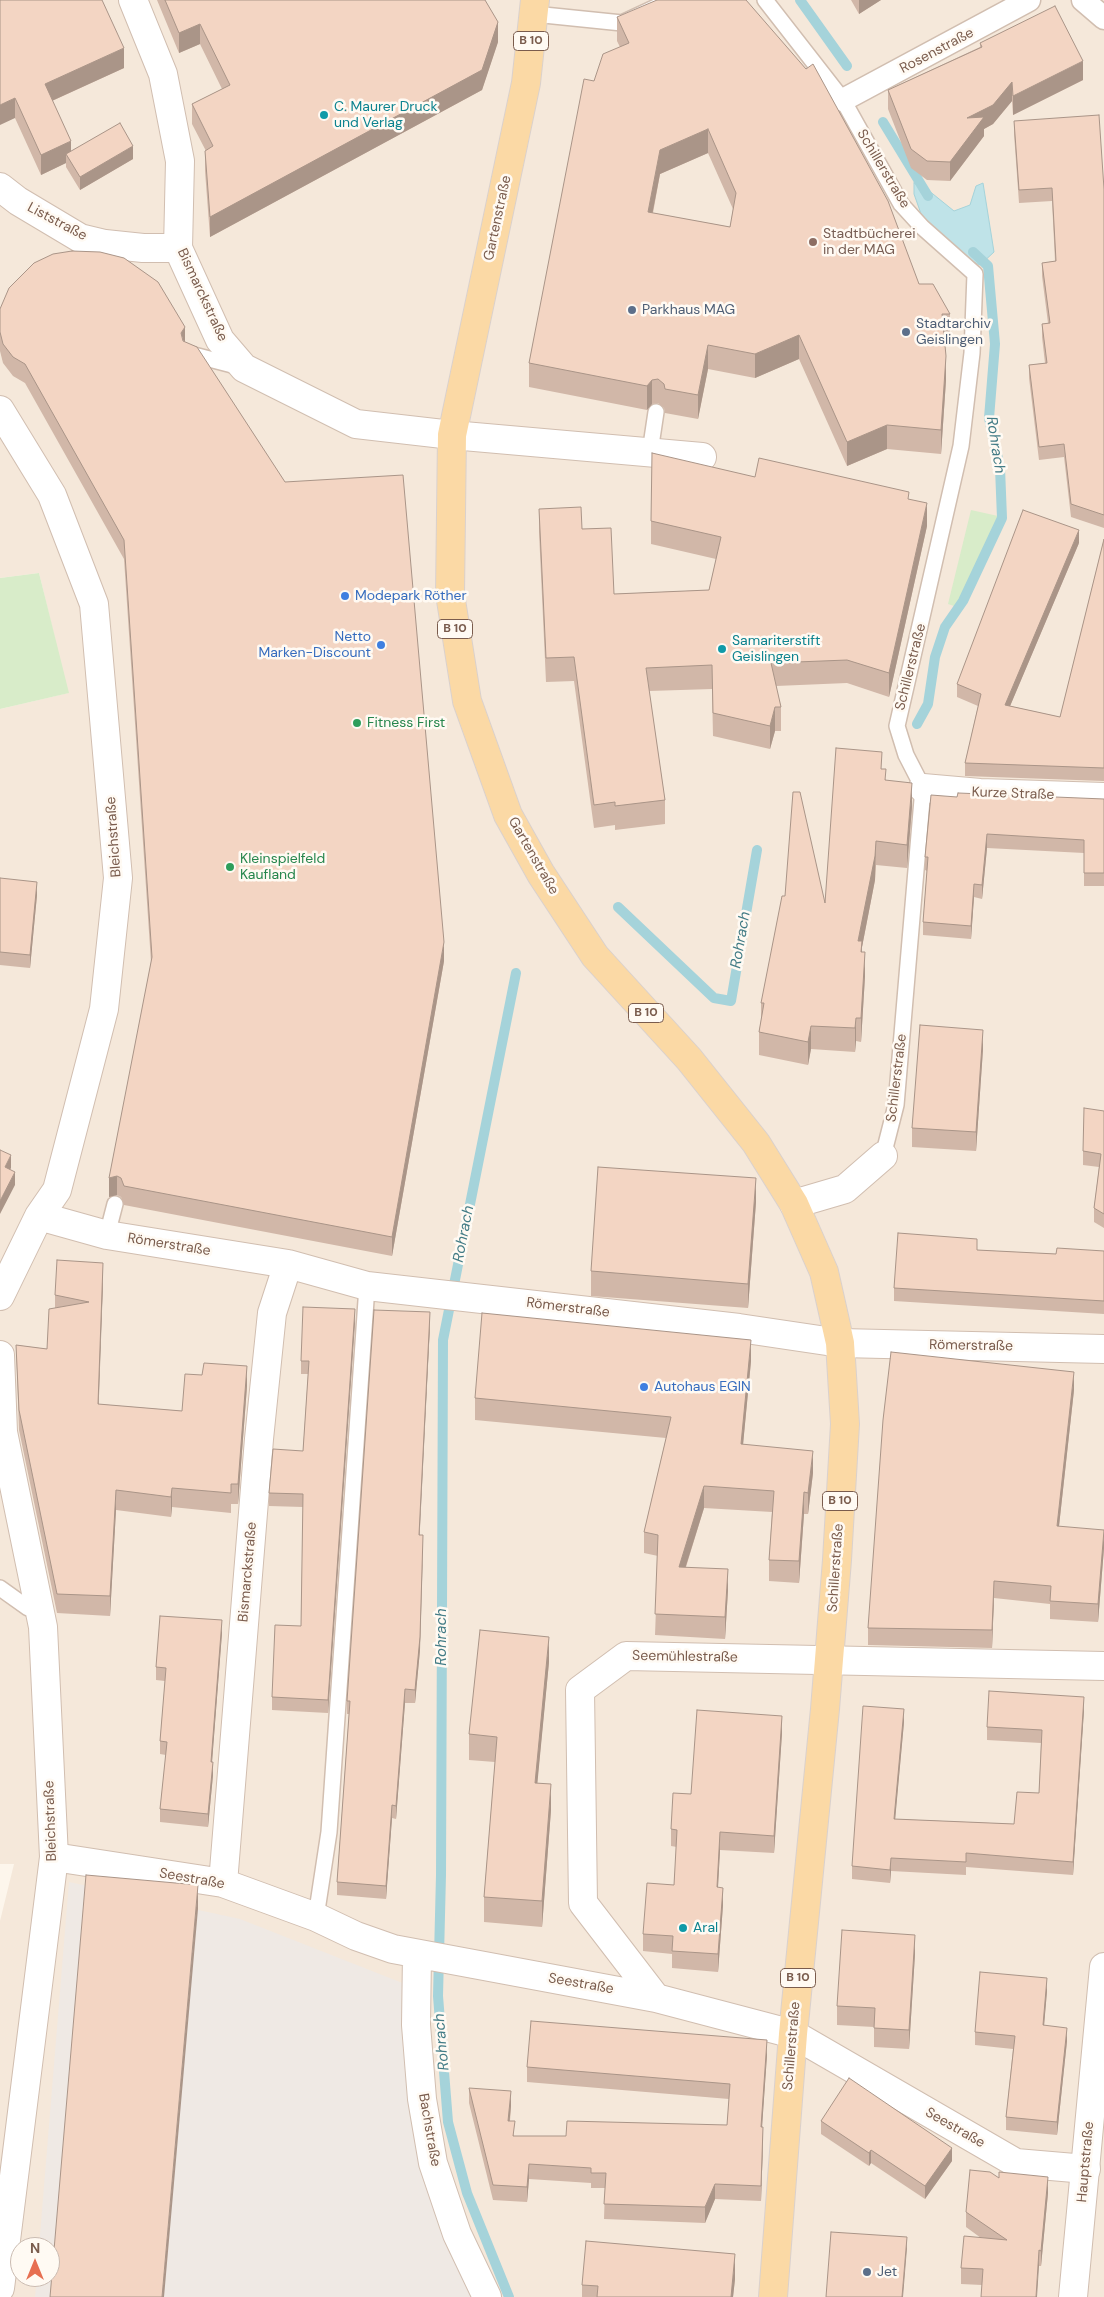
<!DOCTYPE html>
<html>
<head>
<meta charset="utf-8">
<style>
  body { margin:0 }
  #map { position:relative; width:1104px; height:2297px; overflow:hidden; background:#fdf6ec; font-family:"DM Sans",sans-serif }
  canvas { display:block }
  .north { position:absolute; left:10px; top:2237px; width:50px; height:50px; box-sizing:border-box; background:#fffaf3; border:1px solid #cabbb1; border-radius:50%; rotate:0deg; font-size:14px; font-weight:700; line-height:20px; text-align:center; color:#7a5c4d }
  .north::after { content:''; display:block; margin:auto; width:18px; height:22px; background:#e76f51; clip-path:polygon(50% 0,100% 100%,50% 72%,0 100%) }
</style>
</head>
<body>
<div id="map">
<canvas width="1104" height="2297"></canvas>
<div class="north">N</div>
</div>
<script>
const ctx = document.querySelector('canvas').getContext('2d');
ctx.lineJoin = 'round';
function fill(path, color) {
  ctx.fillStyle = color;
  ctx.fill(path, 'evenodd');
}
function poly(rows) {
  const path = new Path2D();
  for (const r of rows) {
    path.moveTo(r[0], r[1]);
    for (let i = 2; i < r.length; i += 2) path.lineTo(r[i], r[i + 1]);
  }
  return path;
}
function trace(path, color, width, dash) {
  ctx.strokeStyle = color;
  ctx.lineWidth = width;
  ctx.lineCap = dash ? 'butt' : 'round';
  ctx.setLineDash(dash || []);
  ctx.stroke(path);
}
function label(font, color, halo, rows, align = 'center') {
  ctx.font = font + ' "DM Sans",sans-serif';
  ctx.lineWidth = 5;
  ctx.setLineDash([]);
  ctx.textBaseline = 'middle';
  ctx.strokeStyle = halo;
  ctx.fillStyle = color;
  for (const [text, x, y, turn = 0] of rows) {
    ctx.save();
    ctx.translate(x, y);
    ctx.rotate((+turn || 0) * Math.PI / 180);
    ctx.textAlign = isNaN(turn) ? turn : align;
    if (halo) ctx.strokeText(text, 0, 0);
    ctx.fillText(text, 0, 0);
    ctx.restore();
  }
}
fill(poly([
  [0,0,1104,0,1104,2297,0,2297,0,1921,14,1864,0,1864,0,709,68,693,39,573,0,578],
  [20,2247,50,2247,50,2277,20,2277]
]), '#f5e8da');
fill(poly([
  [69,1882,240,1919,405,1984,473,2297,35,2297,37,2277,50,2277,50,2247,39,2247]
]), '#efe9e4');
fill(poly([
  [971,510,998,516,957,607,948,604],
  [39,573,69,693,0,709,0,578]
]), '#d8ecc9');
const water = poly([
  [914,183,928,190,954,211,970,205,976,186,983,183,994,252,980,265,959,255,925,225,914,194,914,183]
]);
fill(water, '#bfe3e8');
trace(water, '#a5d3da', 1);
trace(poly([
  [800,0,847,66],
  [883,122,928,196],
  [917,724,928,704,935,657,945,627,963,601,1002,518,1000,468,989,418,995,344,988,266,973,252],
  [618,907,714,998,731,1001,757,850],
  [509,2297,467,2193,448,2122,438,1996,441,1875,443,1340,516,973]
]), '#a5d3da', 10);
const service = poly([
  [765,0,843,100,901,204,922,227,975,274,972,353,961,446,897,726,906,755,923,788,896,1105,883,1156],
  [534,14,622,23,671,0],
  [190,354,240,367],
  [650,452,656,412],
  [107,1235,115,1204],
  [0,1588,28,1608,39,1608],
  [316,1917,329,1832,367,1286]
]);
const pedestrian = poly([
  [1083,0,1104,18],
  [843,100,1029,0]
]);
const minor = poly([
  [133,0,163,74,180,161,178,248,220,340,244,368,356,424,452,435,702,457],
  [0,187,18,201,80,238,105,244,143,248,178,248],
  [0,410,52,495,94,604,118,878,104,1009,57,1190,39,1216,0,1296],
  [923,788,980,793,1104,797],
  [794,1204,845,1189,883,1156],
  [39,1216,107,1235,288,1264,367,1286,739,1328,840,1343,1104,1349],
  [0,1355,3,1432,43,1627,54,1857,0,2288],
  [54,1857,223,1883,316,1917,356,1936,393,1949,656,1998,793,2034,1016,2163,1086,2169],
  [223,1883,259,1439,272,1313,288,1264],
  [417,1954,416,2025,422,2099,433,2163,457,2234,487,2297],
  [656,1998,583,1903,580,1690,626,1656,1104,1666]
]);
const tertiary = poly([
  [1073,2297,1104,1967]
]);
const primary = poly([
  [535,0,526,83,452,435,450,594,467,701,508,815,541,874,595,956,689,1059,756,1143,794,1204,824,1272,840,1343,845,1424,837,1560,825,1709,793,2034,773,2297]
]);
trace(service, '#d1beb0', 18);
trace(pedestrian, '#d1beb0', 25);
trace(minor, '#d1beb0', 30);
trace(tertiary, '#d1beb0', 30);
trace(primary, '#dad1cd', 30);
trace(service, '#fff', 15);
trace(pedestrian, '#fff', 22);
trace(minor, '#fff', 28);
trace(tertiary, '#fff', 28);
trace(primary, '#fbd9a5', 28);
fill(poly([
  [0,0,124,68,52,101,71,151,133,159,80,190,66,167,66,163,41,175,15,118],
  [157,0,485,0,498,42,482,90,210,237,205,171,205,151,206,151,192,124,192,104,222,89,200,44,179,53],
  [851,0,881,0,859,14],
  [617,17,919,284,950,314,950,338,944,338,946,380,941,454,887,449,847,466,799,359,755,378,708,369,698,419,665,413,664,408,658,403,652,404,647,410,529,387,529,363,594,81,620,47,617,41],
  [708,153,733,209,730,227,653,213,660,174],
  [980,43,1083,80,1013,115,1012,101,993,124,984,129,984,136,950,181,927,180,911,168,888,109,888,90,980,47],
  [1014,121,1104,189,1104,528,1071,517,1064,457,1039,460,1029,378,1029,365,1045,363,1042,337,1042,324,1048,323,1042,276,1042,263,1055,261,1052,201,1019,203,1014,134],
  [0,309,185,342,444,961,392,1256,124,1205,121,1197,117,1195,109,1197,151,962,124,559,25,383,13,376,3,363,0,351],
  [755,477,909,499,927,526,889,697,847,683,776,686,781,707,781,731,775,731,770,749,713,736,712,689,649,691,665,800,665,824,615,830,615,825,594,828,574,681,546,682,539,532,539,509,582,529,614,594,709,590,716,559,651,544,651,521],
  [1104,539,1104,781,965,776,965,763,978,706,957,697,957,684,1079,543,1010,706,1060,717],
  [882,769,886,781,912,807,907,868,876,865,875,880,862,947,862,952,865,976,861,1042,856,1041,855,1052,811,1049,808,1065,759,1055,759,1032,761,1020,761,1003,825,903],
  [957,797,1104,799,1104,886,1084,886,1084,853,987,848,982,899,974,897,971,939,923,935,923,922,927,871,925,870,925,857],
  [0,878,37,895,30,968,0,965],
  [983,1049,976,1151,912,1147,912,1128],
  [1104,1111,1104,1228,1094,1222,1094,1208,1099,1167,1083,1165,1083,1151],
  [756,1202,748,1308,591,1296,591,1271],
  [977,1250,1056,1254,1104,1251,1104,1314,894,1301,894,1288],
  [103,1283,98,1404,182,1411,247,1386,238,1504,231,1504,231,1513,172,1507,171,1517,116,1510,110,1616,57,1613,19,1430,16,1345,47,1349,55,1308,55,1295],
  [355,1322,328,1713,272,1710,272,1697,301,1626,303,1507,269,1506,269,1493,303,1451,308,1374,301,1374,301,1361],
  [430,1325,419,1535,420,1650,415,1703,405,1703,396,1819,392,1818,386,1899,337,1895,337,1882,349,1714,347,1714,347,1701],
  [751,1361,743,1444,813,1473,808,1514,804,1514,799,1583,769,1581,769,1560,772,1512,704,1508,686,1567,728,1590,725,1639,655,1635,658,1556,644,1553,644,1532,666,1438,475,1420,475,1398],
  [1074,1390,1059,1526,1104,1548,1098,1622,1050,1619,1050,1604,994,1598,992,1648,868,1645,868,1628],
  [222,1633,212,1762,213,1775,208,1827,160,1822,160,1809,166,1755,160,1754,160,1741,165,1681,156,1680,156,1667],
  [549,1662,537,1783,551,1810,542,1927,484,1922,484,1897,495,1762,469,1760,469,1734],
  [1084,1710,1073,1875,966,1867,966,1875,891,1871,890,1883,852,1879,852,1866,904,1722,895,1819,1014,1824,1039,1793,1041,1743,987,1740,987,1727],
  [782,1733,774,1853,720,1850,718,1887,723,1905,718,1972,672,1968,672,1954,643,1951,643,1934,674,1885,677,1847,671,1846,671,1829,691,1794],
  [915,1954,909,2049,874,2047,874,2027,837,2025,837,2006],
  [1047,1991,1044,2025,1067,2041,1057,2135,1006,2130,1006,2117,1013,2049,975,2045,975,2032],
  [767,2055,762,2127,763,2142,761,2201,715,2199,705,2223,604,2219,605,2188,591,2188,591,2183,529,2179,527,2202,493,2200,469,2103,469,2088,511,2106,510,2121,514,2136,566,2136,727,2125,729,2099,527,2082,527,2067],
  [821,2121,952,2161,925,2199,871,2163,869,2166,821,2134],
  [999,2178,1048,2193,1041,2266,1039,2266,982,2285,961,2284,961,2268,981,2238,966,2227,966,2212],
  [735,2279,733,2297,582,2297,582,2285]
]), '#d1b7a8');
fill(poly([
  [859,0,881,0,859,14],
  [498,22,498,42,482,90,210,237,210,217],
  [200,24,200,44,179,53,179,33],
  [124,48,124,68,45,104,45,84],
  [1083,61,1083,80,1013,115,1013,96],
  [1012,82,1012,101,993,124,984,129,984,136,950,181,950,162,967,118],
  [15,98,15,118,0,125,0,105],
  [708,129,708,153,660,174,648,236,648,212,660,150],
  [71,141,71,161,66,154,66,163,41,175,41,155],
  [133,146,133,159,80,190,80,177],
  [185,327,185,346,181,333],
  [799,335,799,359,755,378,755,354],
  [708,345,708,369,698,419,698,395],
  [946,356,946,380,941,454,941,430],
  [652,380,652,404,647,410,647,386],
  [887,425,887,449,847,466,847,442],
  [927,503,927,526,889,697,889,673],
  [1079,530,1079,543,1005,718,1005,705],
  [775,707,775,731,770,749,770,726],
  [912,783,912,807,907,868,907,845],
  [987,834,987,848,982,899,982,885],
  [876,841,875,880,862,947,862,965,858,941],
  [37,882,37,895,30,968,30,955],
  [974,884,974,897,971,939,971,926],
  [444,942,444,961,392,1256,392,1237],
  [865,952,865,976,861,1042,861,1018],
  [856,1018,856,1041,855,1052,855,1028],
  [811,1026,811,1049,808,1065,808,1042],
  [983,1030,983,1049,976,1151,976,1132],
  [11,1155,11,1168,5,1180,5,1167],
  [15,1172,15,1185,0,1214,0,1201],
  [117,1176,117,1195,109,1197,109,1178],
  [756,1178,756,1202,748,1308,748,1284],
  [103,1263,103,1283,98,1424,98,1404],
  [355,1309,355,1322,328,1713,328,1700],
  [430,1312,430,1325,419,1548,419,1535],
  [751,1340,751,1361,741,1466,741,1444],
  [247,1366,247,1386,238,1504,238,1484],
  [1074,1372,1074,1390,1057,1544,1057,1526],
  [813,1451,813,1473,808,1514,808,1493],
  [704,1486,704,1508,679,1588,679,1567],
  [172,1488,172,1507,171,1517,171,1497],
  [116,1490,116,1510,110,1616,110,1596],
  [804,1492,804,1514,799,1583,799,1561],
  [1104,1530,1104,1548,1098,1622,1098,1604],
  [423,1548,420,1650,415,1703,415,1690],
  [728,1569,728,1590,725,1639,725,1617],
  [994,1581,994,1598,992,1648,992,1630],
  [222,1620,222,1633,211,1775,211,1762],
  [549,1637,549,1662,535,1808,535,1783],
  [405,1689,405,1703,396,1819,396,1806],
  [1084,1697,1084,1710,1073,1875,1073,1862],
  [904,1709,904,1722,894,1832,894,1819],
  [782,1716,782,1733,774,1853,774,1836],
  [213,1762,213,1775,208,1827,208,1814],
  [551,1784,551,1810,542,1927,542,1901],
  [392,1805,392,1818,386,1899,386,1886],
  [720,1832,720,1850,717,1905,717,1887],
  [891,1858,891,1871,890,1883,890,1870],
  [198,1885,198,1909,164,2297,162,2297],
  [723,1888,723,1905,718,1972,718,1954],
  [915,1935,915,1954,909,2049,909,2030],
  [1047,1978,1047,1991,1043,2038,1043,2025],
  [1067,2028,1067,2041,1057,2135,1057,2122],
  [767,2040,767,2055,761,2142,761,2127],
  [511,2091,511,2106,508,2136,508,2121],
  [763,2127,763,2142,761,2201,761,2186],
  [952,2148,952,2161,925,2199,925,2186],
  [871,2150,871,2163,869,2166,869,2153],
  [529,2164,529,2179,527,2202,527,2187],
  [1048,2177,1048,2193,1041,2266,1041,2251],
  [715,2184,715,2199,705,2223,705,2207],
  [907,2237,907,2248,903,2297,902,2297],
  [1039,2250,1039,2266,1037,2297,1036,2297],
  [735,2254,735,2279,733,2297,731,2297]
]), '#aa9588');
const building = poly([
  [0,0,102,0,124,48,45,84,71,141,41,155,15,98,0,105,0,0],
  [165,0,485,0,498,22,482,70,210,217,205,151,213,146,192,104,230,85,200,24,179,33,165,0],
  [657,0,746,0,806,69,813,64,888,201,919,284,933,284,950,314,942,314,946,356,941,430,887,425,847,442,799,335,755,354,708,345,698,395,665,389,664,384,658,379,652,380,647,386,529,363,584,79,594,81,603,54,629,43,617,17,657,0],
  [708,129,736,193,730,227,648,212,660,150,708,129],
  [1055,6,1083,61,1013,96,1012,82,993,105,967,118,984,117,950,162,927,161,911,149,888,90,982,47,980,43,1055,6],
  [1099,115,1104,189,1104,515,1071,504,1064,444,1039,447,1029,365,1047,363,1042,324,1050,323,1042,263,1056,261,1052,188,1019,190,1014,121,1099,115],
  [120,123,133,146,80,177,66,154,120,123],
  [72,251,100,252,124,258,158,282,185,327,181,333,183,341,197,347,285,482,403,475,444,942,392,1237,124,1186,121,1178,117,1176,109,1178,152,957,124,540,25,364,13,357,3,344,0,332,0,309,9,288,34,263,53,254,72,251],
  [652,453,755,477,759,458,909,492,908,499,927,503,889,673,847,660,771,663,781,707,775,707,770,726,713,713,712,665,646,668,665,800,615,806,615,802,594,805,574,657,546,658,539,509,581,507,582,529,611,528,614,594,709,590,721,537,651,521,652,453],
  [1023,510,1079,530,1005,705,1060,717,1104,539,1104,768,965,763,981,694,957,684,1023,510],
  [836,748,882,752,881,769,886,769,885,780,912,783,907,845,876,841,875,856,858,941,862,941,861,952,865,952,861,1018,856,1018,855,1028,811,1026,808,1042,759,1032,764,1003,761,1003,782,896,785,896,793,792,800,792,825,903,836,748],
  [958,793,1104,799,1104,873,1084,873,1084,840,987,834,982,885,974,884,971,926,923,922,928,857,925,857,931,795,957,797,958,793],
  [0,878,37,882,30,955,0,952,0,878],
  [920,1025,983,1030,976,1132,912,1128,920,1025],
  [1084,1108,1104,1111,1104,1214,1094,1208,1101,1154,1083,1151,1084,1108],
  [0,1150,11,1155,5,1167,15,1172,0,1201,0,1150],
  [598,1167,756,1178,748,1284,591,1271,598,1167],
  [898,1233,977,1239,977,1250,1056,1254,1057,1248,1104,1251,1104,1301,894,1288,898,1233],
  [57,1260,103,1263,98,1404,182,1411,185,1374,202,1375,204,1363,247,1366,238,1484,231,1484,231,1493,172,1488,171,1497,116,1490,110,1596,57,1594,19,1410,16,1345,47,1349,49,1309,89,1302,55,1295,57,1260],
  [303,1307,355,1309,328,1700,272,1697,275,1625,301,1626,303,1494,269,1493,273,1449,303,1451,309,1361,301,1361,303,1307],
  [374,1310,430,1312,419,1535,423,1535,420,1637,415,1690,405,1689,396,1806,392,1805,386,1886,337,1882,350,1701,347,1701,374,1310],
  [482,1313,751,1340,741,1444,813,1451,808,1493,804,1492,799,1561,769,1560,774,1491,704,1486,679,1567,728,1569,725,1617,655,1614,658,1535,644,1532,671,1417,475,1398,482,1313],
  [891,1352,1074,1372,1057,1526,1104,1530,1098,1604,1050,1601,1051,1586,994,1581,992,1630,868,1628,883,1420,891,1352],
  [160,1616,222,1620,211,1762,213,1762,208,1814,160,1809,167,1742,160,1741,166,1668,156,1667,160,1616],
  [480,1630,549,1637,535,1783,551,1784,542,1901,484,1897,497,1737,469,1734,480,1630],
  [989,1691,1084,1697,1073,1862,966,1853,966,1862,891,1858,890,1870,852,1866,863,1706,904,1709,894,1819,1014,1824,1017,1792,1039,1793,1042,1730,987,1727,989,1691],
  [697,1710,782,1716,774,1836,720,1832,717,1887,723,1888,718,1954,672,1951,673,1936,643,1934,647,1883,674,1885,677,1830,671,1829,673,1793,691,1794,697,1710],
  [86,1875,198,1885,162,2297,50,2297,86,1875],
  [842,1930,915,1935,909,2030,874,2028,875,2008,837,2006,842,1930],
  [980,1972,1047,1978,1043,2025,1067,2028,1057,2122,1006,2117,1015,2036,975,2032,980,1972],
  [531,2021,767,2040,761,2127,763,2127,761,2186,715,2184,705,2207,604,2204,606,2173,591,2173,591,2168,529,2164,527,2187,493,2185,469,2088,511,2091,508,2121,515,2121,513,2136,566,2136,567,2121,727,2125,730,2084,527,2067,531,2021],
  [849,2078,952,2148,925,2186,871,2150,869,2153,821,2121,849,2078],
  [970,2170,990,2172,999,2178,999,2172,1048,2177,1041,2251,1039,2250,1036,2297,981,2297,983,2269,961,2268,964,2236,1007,2240,966,2212,970,2170],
  [831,2232,907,2237,902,2297,826,2297,831,2232],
  [586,2241,735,2254,731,2297,597,2297,598,2286,582,2285,586,2241]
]);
fill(building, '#f3d5c3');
trace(building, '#aa9588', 1);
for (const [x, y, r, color] of [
  [324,115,5,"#0f9aa8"],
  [813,242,5,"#8d6e63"],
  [632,310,5,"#5c6f8a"],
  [906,332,5,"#5c6f8a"],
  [345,596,5,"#3f7fe0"],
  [381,645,5,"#3f7fe0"],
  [722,649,5,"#0f9aa8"],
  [357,723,5,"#2e9e5b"],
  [230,867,5,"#2e9e5b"],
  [644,1387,5,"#3f7fe0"],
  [683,1928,5,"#0f9aa8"],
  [867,2272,5,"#5c6f8a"]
]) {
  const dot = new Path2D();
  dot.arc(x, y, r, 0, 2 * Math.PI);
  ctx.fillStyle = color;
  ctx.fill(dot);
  trace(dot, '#fffaf3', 2);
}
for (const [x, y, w] of [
  [531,41,35],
  [455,629,35],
  [646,1013,35],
  [840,1501,35],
  [798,1978,35]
]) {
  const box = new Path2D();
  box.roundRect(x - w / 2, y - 9.5, w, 19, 4);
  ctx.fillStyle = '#fffaf3';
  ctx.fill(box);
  trace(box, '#7a5c4d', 1);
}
label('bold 12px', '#7a5c4d', null, [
  ["B 10",531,41],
  ["B 10",455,629],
  ["B 10",646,1013],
  ["B 10",840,1501],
  ["B 10",798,1978]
]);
label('14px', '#7a5c4d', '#fffaf3', [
  ["Rosenstraße",937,51,-28],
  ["Schillerstraße",883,169,59],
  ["Gartenstraße",498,218,-78],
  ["Liststraße",57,222,28],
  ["Bismarckstraße",202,295,65],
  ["Schillerstraße",911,667,-76],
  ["Kurze Straße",1013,794,2],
  ["Bleichstraße",114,837,-94],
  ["Gartenstraße",533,856,60],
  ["Schillerstraße",897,1078,-83],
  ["Römerstraße",169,1245,9],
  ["Römerstraße",568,1308,7],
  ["Römerstraße",971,1346,1],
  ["Schillerstraße",836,1568,-86],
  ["Bismarckstraße",248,1572,-85],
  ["Seemühlestraße",685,1657,1],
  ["Bleichstraße",51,1821,-92],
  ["Seestraße",192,1879,10],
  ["Seestraße",581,1984,10],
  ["Schillerstraße",792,2046,-85],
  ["Seestraße",955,2128,30],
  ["Bachstraße",429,2130,80],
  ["Hauptstraße",1086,2162,-85]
]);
label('14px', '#0d838f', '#fffaf3', [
  ["C. Maurer Druck",334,107],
  ["und Verlag",334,123],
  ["Samariterstift",732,641],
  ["Geislingen",732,657],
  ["Aral",693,1928]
], 'left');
label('14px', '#785e54', '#fffaf3', [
  ["Stadtbücherei",823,234],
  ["in der MAG",823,250]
], 'left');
label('14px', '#4e5e75', '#fffaf3', [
  ["Parkhaus MAG",642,310],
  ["Stadtarchiv",916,324],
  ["Geislingen",916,340],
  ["Jet",877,2272]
], 'left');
label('14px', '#366cbe', '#fffaf3', [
  ["Modepark Röther",355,596],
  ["Netto",371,637,"right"],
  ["Marken-Discount",371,653,"right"],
  ["Autohaus EGIN",654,1387]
], 'left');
label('14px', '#27864d', '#fffaf3', [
  ["Fitness First",367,723],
  ["Kleinspielfeld",240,859],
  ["Kaufland",240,875]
], 'left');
label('italic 15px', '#437c86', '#fffaf3', [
  ["Rohrach",995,445,81],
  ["Rohrach",741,940,-80],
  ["Rohrach",464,1234,-79],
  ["Rohrach",442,1637,-90],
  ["Rohrach",442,2042,-95]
]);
</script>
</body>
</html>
